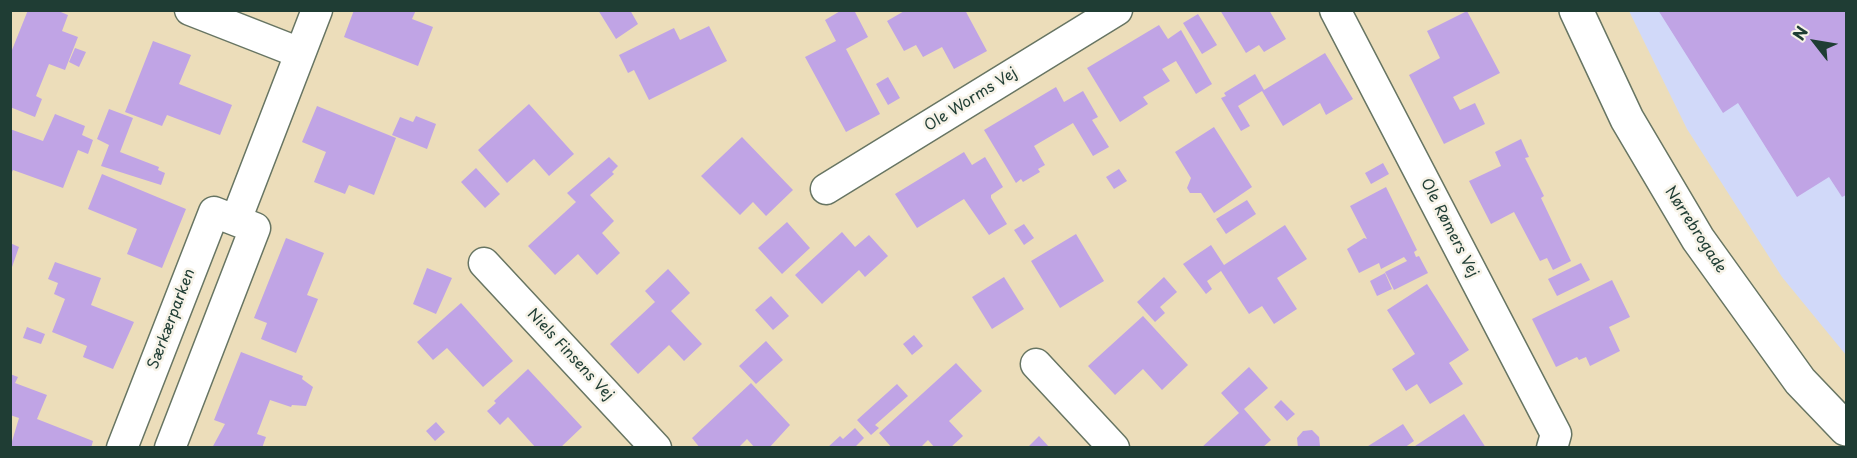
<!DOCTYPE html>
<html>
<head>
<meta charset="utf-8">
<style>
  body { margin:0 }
  #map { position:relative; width:1857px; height:458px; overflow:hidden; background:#ecddba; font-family:"Playpen Sans",sans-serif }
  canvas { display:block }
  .frame { position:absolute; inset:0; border:12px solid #1f3d34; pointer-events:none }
  .north { position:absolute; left:1785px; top:12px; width:60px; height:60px; -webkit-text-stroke:4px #f7f3e8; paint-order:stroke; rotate:301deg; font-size:16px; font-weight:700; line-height:24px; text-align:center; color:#1f3d34 }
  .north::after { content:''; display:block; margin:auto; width:21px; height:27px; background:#1f3d34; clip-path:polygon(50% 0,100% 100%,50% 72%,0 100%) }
</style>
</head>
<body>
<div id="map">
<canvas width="1857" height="458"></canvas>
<div class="frame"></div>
<div class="north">N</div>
</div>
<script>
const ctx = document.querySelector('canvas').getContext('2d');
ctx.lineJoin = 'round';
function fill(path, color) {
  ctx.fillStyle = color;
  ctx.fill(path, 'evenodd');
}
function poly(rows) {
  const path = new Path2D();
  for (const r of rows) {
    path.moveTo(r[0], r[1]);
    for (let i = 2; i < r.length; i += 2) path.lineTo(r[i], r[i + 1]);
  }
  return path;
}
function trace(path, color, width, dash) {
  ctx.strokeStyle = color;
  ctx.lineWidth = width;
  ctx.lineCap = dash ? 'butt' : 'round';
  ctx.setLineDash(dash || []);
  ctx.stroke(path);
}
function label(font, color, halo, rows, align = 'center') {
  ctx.font = font + ' "Playpen Sans",sans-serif';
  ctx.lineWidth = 5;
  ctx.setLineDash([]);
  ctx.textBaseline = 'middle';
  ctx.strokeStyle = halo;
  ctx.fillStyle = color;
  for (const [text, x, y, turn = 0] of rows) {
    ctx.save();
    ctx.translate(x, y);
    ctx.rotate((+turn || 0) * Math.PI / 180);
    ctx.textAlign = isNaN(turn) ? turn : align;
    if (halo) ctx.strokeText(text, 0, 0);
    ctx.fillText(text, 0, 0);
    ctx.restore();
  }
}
fill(poly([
  [1629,11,1846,11,1846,355,1782,277,1687,129]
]), '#d1d9f9');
fill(poly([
  [28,10,56,10,68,15,62,31,78,37,65,70,49,64,36,96,42,99,35,117,10,107,10,55],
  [354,10,416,10,412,19,433,27,418,66,344,37],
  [598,10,630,10,638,24,616,39],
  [842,10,854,10,868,37,846,49,880,114,846,132,805,57,836,41,825,20],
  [906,10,965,10,987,51,954,69,942,47,923,57,916,45,904,51,887,21],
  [1220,10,1269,10,1286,39,1264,52,1259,45,1246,53],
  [1658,10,1846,10,1846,195,1842,197,1829,177,1797,197,1738,103,1723,113],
  [1467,11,1500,73,1453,97,1460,110,1475,103,1485,124,1444,144,1409,75,1440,58,1427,31],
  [1198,14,1217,45,1202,54,1183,23],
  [1159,25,1168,39,1181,30,1212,84,1196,94,1176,61,1162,69,1170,81,1143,97,1148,104,1120,122,1087,68],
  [709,26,727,61,649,100,634,70,628,73,619,55,674,28,680,40],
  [153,41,191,55,179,84,232,105,220,135,167,115,162,126,125,112],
  [75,48,86,52,79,67,69,62],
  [1325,53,1353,99,1326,115,1320,103,1283,126,1262,91,1238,106,1250,126,1241,131,1221,98,1226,96,1224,93,1255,74,1264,90],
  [888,77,900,98,888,105,876,84],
  [1056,87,1064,102,1083,91,1098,117,1092,120,1109,147,1093,156,1073,123,1034,146,1045,165,1038,169,1040,172,1023,182,1021,179,1016,183,984,130],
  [529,104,574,154,549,176,534,159,507,183,478,150],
  [317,106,396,138,374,195,349,185,345,194,314,182,326,152,302,142],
  [109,109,133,118,120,152,159,167,158,170,165,173,161,185,101,166,109,145,97,139],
  [55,114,85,126,82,135,93,140,88,154,78,150,63,188,13,170,10,176,10,129,43,141],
  [416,116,436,124,427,149,392,135,400,117,413,122],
  [1214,127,1252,187,1214,213,1201,193,1190,193,1187,188,1191,178,1175,152],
  [742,137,793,190,766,216,753,202,740,215,701,176],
  [1521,139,1529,157,1525,158,1544,196,1541,198,1571,261,1553,270,1547,258,1540,261,1514,212,1491,224,1469,181,1501,166,1495,152],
  [964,152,972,165,985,157,1003,187,991,195,991,198,1007,224,989,235,964,199,917,228,895,194],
  [609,157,618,166,612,172,614,174,590,195,614,221,602,233,620,253,597,275,578,254,555,275,528,246,576,202,567,193],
  [1383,163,1389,174,1371,184,1365,173],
  [476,168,500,194,485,208,461,182],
  [1119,169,1127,181,1114,189,1106,177],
  [102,174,186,209,162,268,127,254,137,229,88,209],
  [1386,187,1417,250,1414,252,1416,257,1419,256,1428,273,1394,290,1385,272,1407,261,1404,257,1381,269,1379,263,1359,273,1347,249,1364,238,1367,239,1350,206],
  [1247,200,1256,214,1226,234,1216,219],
  [787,222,810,248,782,274,758,248],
  [1024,224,1034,238,1024,245,1014,230],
  [1285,225,1307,259,1277,278,1297,309,1274,324,1262,306,1249,314,1221,271,1207,281,1212,289,1206,294,1183,264,1211,245,1224,265],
  [842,232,855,247,869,235,888,256,865,277,859,270,822,304,795,275],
  [1076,234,1104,281,1060,308,1031,261],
  [286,238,324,253,307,295,318,299,296,353,261,339,267,323,254,318],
  [10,243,19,247,11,270,10,270],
  [55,262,101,278,91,305,134,322,113,369,83,357,87,346,52,332,65,299,54,294,58,283,48,279],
  [1581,263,1590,280,1557,296,1548,279],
  [427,268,452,278,436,314,413,304],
  [668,269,690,293,671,311,702,344,684,361,669,345,638,374,610,344,655,302,645,291],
  [1385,273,1392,289,1377,296,1370,281],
  [1004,277,1024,309,992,329,972,297],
  [1164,277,1177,292,1160,307,1165,313,1155,322,1137,302],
  [1612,280,1630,317,1609,327,1620,351,1590,366,1586,357,1579,360,1577,357,1556,367,1532,319],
  [1427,284,1469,350,1449,363,1463,384,1430,404,1417,384,1406,391,1392,369,1415,354,1387,310],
  [771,296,789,316,773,330,755,310],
  [461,303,513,361,483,387,447,348,433,360,417,342],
  [1143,316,1188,365,1162,390,1143,369,1115,395,1088,366],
  [27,327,45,334,41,344,23,338],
  [914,335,923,346,912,355,903,344],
  [766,341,783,360,756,384,739,366],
  [241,352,303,376,302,379,313,387,306,406,292,405,291,407,270,400,257,434,266,437,262,448,212,448,225,424,214,420],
  [956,363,982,391,949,421,963,436,950,448,935,448,928,440,920,448,892,448,879,433],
  [1249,367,1268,388,1244,409,1271,440,1262,448,1201,448,1239,413,1221,393],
  [528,369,582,427,560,448,536,448,508,417,500,425,487,411,496,403,494,401],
  [10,374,18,377,15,383,47,395,37,419,93,441,91,448,10,448,19,418,10,415],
  [751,383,790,425,769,448,755,448,747,439,738,448,700,448,692,438],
  [897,384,908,396,875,425,879,428,871,435,857,420],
  [1281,400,1295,414,1287,421,1274,407],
  [1464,414,1486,448,1412,448],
  [436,422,445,432,435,441,426,431],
  [1403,424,1414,441,1404,448,1365,448],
  [855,428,864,438,854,448,827,448,840,436,843,439],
  [1312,430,1319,437,1320,446,1298,448,1297,438,1303,431],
  [1039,436,1050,448,1027,448]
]), '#c0a4e5');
const minor = poly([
  [190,10,300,53],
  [1335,10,1556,434,1552,448],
  [826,189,1117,10],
  [236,220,317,10],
  [484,263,656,448],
  [1036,364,1114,448],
  [122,448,214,212,255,228,170,448]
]);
const tertiary = poly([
  [1576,10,1627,119,1698,239,1800,381,1846,429]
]);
trace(minor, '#677563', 33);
trace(tertiary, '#677563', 36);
trace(minor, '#fff', 30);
trace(tertiary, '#fff', 33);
label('15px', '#1f3d34', '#f7f3e8', [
  ["Ole Worms Vej",971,100,-32],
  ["Ole Rømers Vej",1449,228,63],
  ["Nørrebrogade",1695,230,57],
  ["Særkærparken",172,319,-69],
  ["Niels Finsens Vej",570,355,47]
]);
</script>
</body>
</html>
